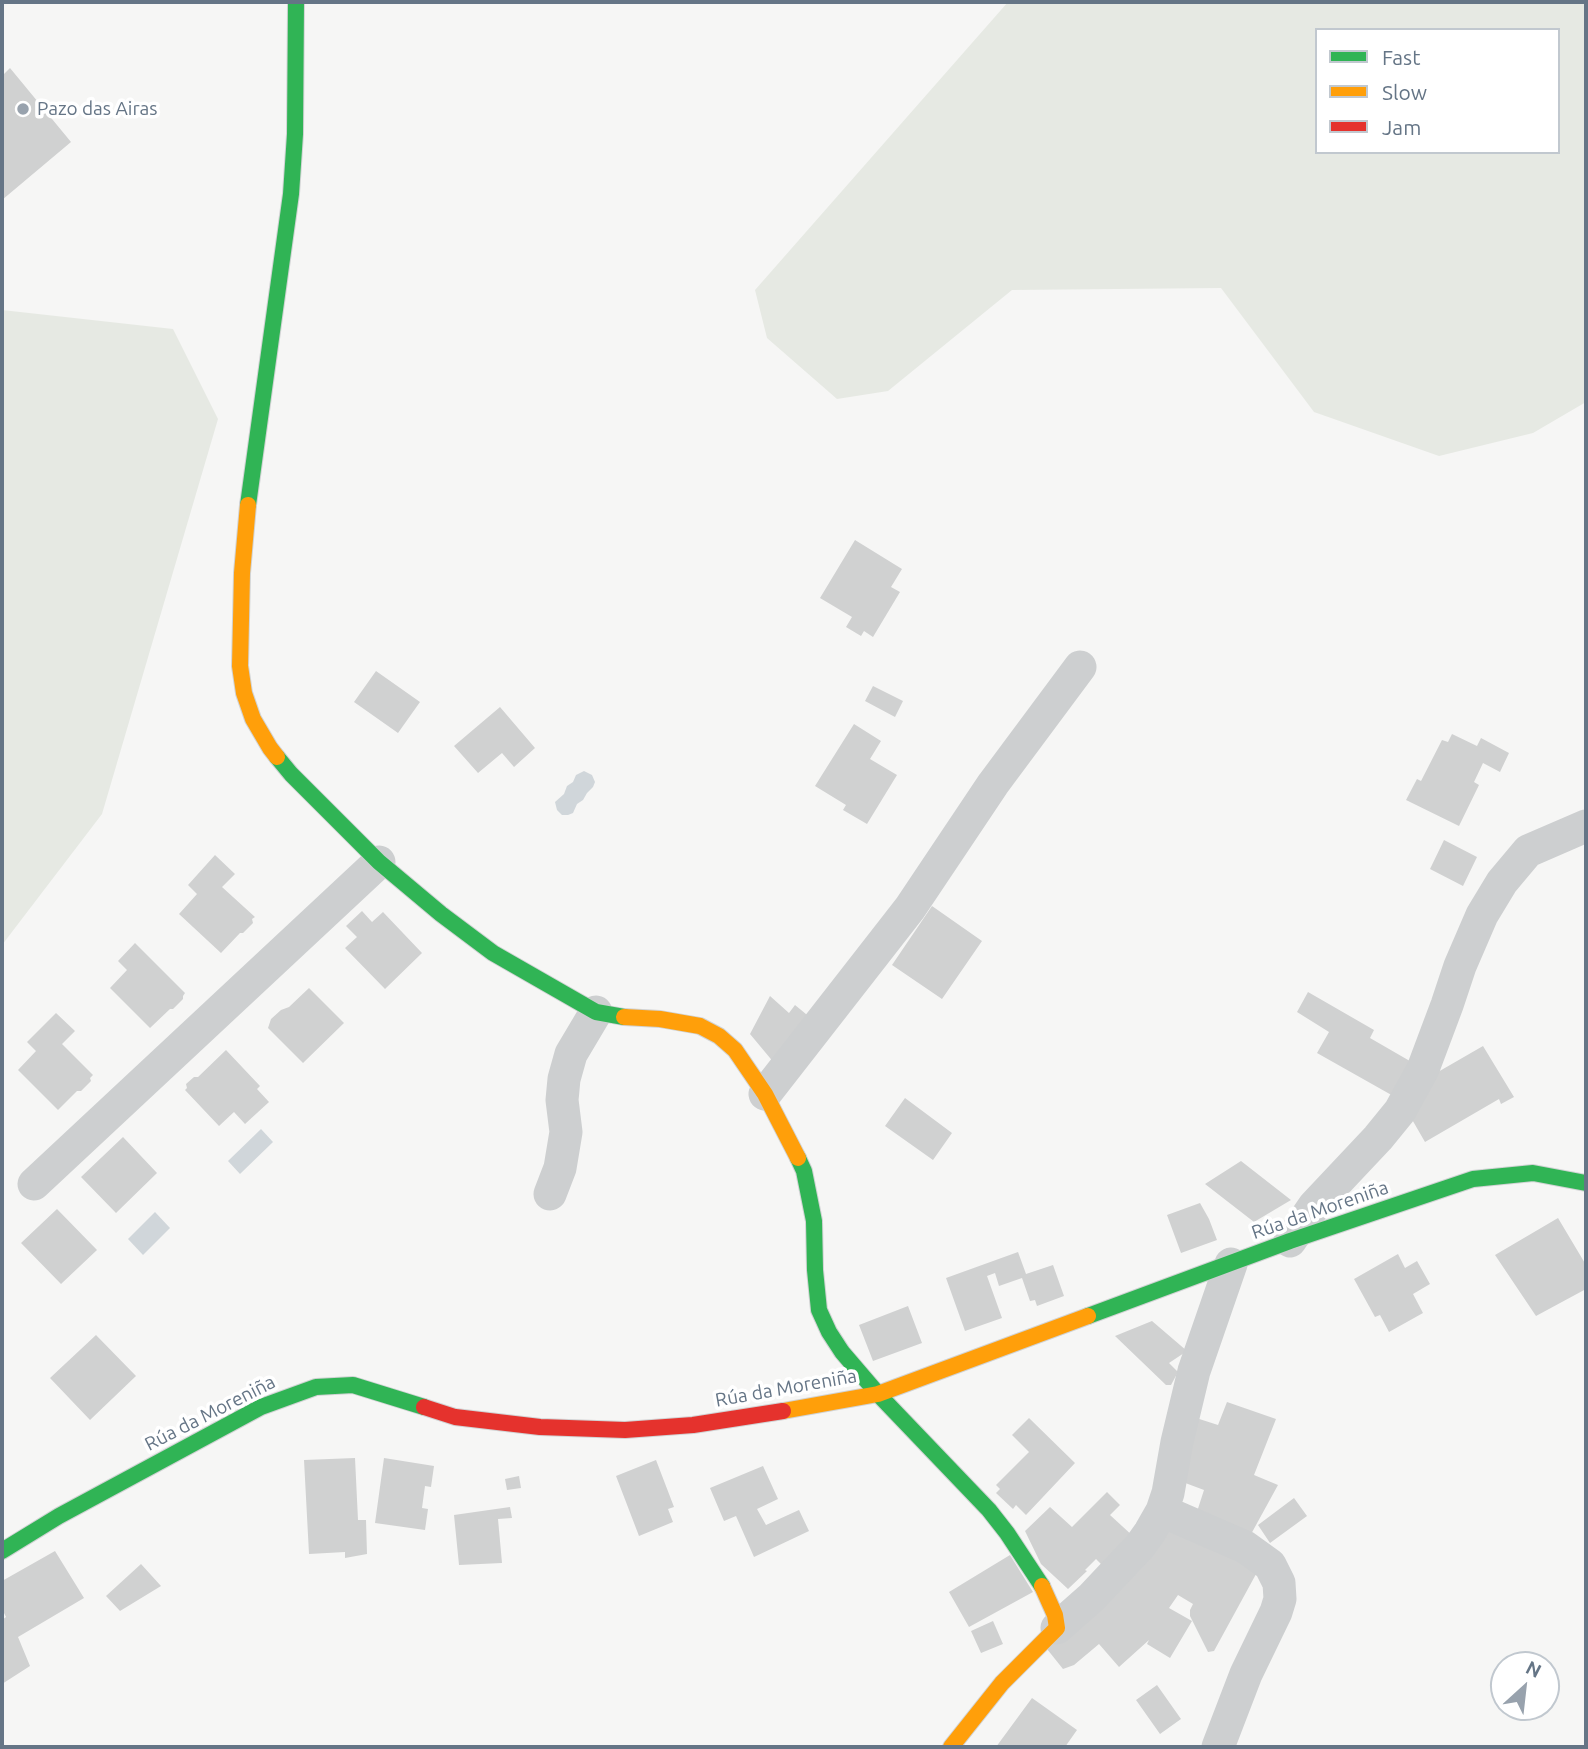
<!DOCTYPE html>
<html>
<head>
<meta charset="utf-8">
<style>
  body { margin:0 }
  #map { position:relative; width:1588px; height:1749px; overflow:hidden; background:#f6f6f5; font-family:Ubuntu,sans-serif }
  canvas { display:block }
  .frame { position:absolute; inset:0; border:4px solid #657586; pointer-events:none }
  .legend { position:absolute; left:1315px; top:28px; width:245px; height:126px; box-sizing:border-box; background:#fff; border:2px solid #c1c8cf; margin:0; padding:9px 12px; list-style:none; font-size:21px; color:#657586 }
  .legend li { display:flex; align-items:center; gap:14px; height:35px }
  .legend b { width:35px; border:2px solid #c1c8cf }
  .north { position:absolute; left:1490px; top:1651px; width:70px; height:70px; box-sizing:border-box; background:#fff; border:2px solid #c1c8cf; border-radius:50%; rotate:27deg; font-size:19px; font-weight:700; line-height:28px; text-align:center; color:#657586 }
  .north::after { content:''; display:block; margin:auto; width:24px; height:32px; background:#98a2ad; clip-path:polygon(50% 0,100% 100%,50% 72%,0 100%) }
</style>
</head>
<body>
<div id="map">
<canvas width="1588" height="1749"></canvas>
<div class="frame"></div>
<ul class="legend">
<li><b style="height:9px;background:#30b455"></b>Fast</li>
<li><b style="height:9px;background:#ff9f0a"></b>Slow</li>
<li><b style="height:9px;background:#e5322d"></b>Jam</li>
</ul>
<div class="north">N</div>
</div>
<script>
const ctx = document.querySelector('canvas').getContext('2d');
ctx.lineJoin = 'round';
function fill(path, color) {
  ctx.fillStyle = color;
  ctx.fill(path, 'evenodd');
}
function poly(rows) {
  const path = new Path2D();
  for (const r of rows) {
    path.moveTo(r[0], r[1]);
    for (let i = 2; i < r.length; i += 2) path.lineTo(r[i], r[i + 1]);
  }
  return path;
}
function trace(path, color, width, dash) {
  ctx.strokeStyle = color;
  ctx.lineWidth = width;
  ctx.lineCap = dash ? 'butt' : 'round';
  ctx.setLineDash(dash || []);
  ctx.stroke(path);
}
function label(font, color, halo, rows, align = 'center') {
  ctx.font = font + ' Ubuntu,sans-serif';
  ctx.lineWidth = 7;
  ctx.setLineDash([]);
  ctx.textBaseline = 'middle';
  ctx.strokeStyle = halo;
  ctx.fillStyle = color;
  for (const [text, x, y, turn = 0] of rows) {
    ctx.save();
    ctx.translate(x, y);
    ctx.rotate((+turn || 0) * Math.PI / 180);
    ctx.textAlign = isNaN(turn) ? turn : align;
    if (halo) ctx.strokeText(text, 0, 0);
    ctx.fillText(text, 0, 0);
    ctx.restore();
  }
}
fill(poly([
  [1008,2,1586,2,1586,402,1533,433,1439,456,1314,412,1221,288,1012,290,888,391,837,399,767,338,755,290],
  [1317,30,1558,30,1558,152,1317,152],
  [2,310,173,329,218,419,102,814,2,945]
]), '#e6e9e3');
fill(poly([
  [584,771,592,775,595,782,593,787,587,793,583,800,577,804,573,813,568,815,562,815,557,810,555,802,564,794,567,786,573,782,576,775],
  [261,1129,273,1142,240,1174,228,1161],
  [155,1212,170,1228,143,1255,128,1239]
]), '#d0d6da');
fill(poly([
  [10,68,71,142,2,200,2,76],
  [855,540,902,569,891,587,900,592,873,637,864,631,861,636,846,627,852,617,820,598],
  [376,671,420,702,398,733,354,702],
  [873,686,903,701,895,717,865,701],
  [500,707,535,748,514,767,502,753,478,773,454,746],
  [854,724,881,741,870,759,897,775,867,824,843,810,846,805,815,786],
  [1452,734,1477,746,1481,738,1509,753,1500,772,1483,763,1474,782,1479,785,1459,826,1406,800,1417,779,1421,781,1442,740,1448,742],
  [1444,840,1477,857,1463,886,1430,869],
  [215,855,235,874,222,887,255,917,252,919,253,923,243,933,240,933,221,953,179,914,197,894,188,885],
  [932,906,982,941,942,999,892,965],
  [362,911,372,922,383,912,422,953,385,989,345,948,357,937,346,926],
  [135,943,185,993,183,996,183,999,173,1009,170,1009,150,1028,110,988,127,970,118,961],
  [309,988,344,1023,303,1063,268,1028,271,1019,281,1010,289,1007],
  [1308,992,1374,1030,1370,1038,1415,1064,1395,1097,1317,1053,1329,1032,1297,1012],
  [770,996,789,1013,795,1005,812,1019,775,1064,750,1034],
  [56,1013,75,1031,62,1044,93,1075,90,1078,91,1081,81,1091,77,1091,58,1110,18,1070,36,1051,27,1042],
  [1483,1046,1514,1097,1501,1104,1499,1099,1425,1142,1410,1116,1431,1076],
  [226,1050,260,1086,257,1089,269,1102,245,1124,234,1112,219,1126,185,1090,187,1088,186,1084,194,1077,198,1077],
  [905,1098,952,1133,933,1160,885,1126],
  [123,1137,157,1173,116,1213,81,1177],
  [1241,1161,1291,1200,1254,1222,1205,1184],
  [1200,1203,1209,1219,1217,1240,1181,1253,1167,1215],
  [57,1209,97,1250,61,1284,21,1243],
  [1558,1218,1586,1265,1586,1289,1536,1316,1495,1255],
  [1018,1252,1026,1274,1053,1265,1064,1296,1037,1306,1035,1300,1030,1301,1022,1278,999,1286,995,1273,987,1276,1002,1318,965,1331,946,1278],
  [1398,1254,1405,1268,1417,1261,1430,1284,1413,1294,1423,1313,1389,1332,1380,1315,1375,1317,1354,1279],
  [908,1306,922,1343,873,1361,859,1325],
  [1152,1321,1187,1351,1169,1363,1178,1372,1171,1385,1166,1385,1115,1336],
  [96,1335,136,1376,90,1420,50,1378],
  [1227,1402,1276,1419,1254,1475,1278,1485,1250,1536,1194,1521,1204,1490,1180,1481,1193,1417,1218,1425],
  [1029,1418,1075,1463,1026,1515,1016,1505,1013,1509,996,1493,1000,1489,996,1485,1029,1452,1012,1435],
  [355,1458,358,1520,366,1520,367,1554,345,1558,345,1552,309,1554,304,1460],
  [384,1458,434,1466,431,1487,425,1486,422,1508,428,1509,425,1530,375,1523],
  [656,1460,674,1507,668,1509,673,1522,639,1536,616,1476],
  [763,1466,778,1499,757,1509,766,1525,799,1510,809,1531,754,1557,736,1516,724,1521,710,1488],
  [519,1476,521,1488,507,1490,505,1479],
  [1107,1492,1120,1505,1110,1515,1134,1537,1105,1568,1096,1559,1085,1570,1087,1571,1068,1589,1041,1564,1025,1531,1050,1507,1072,1527],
  [1294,1498,1307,1516,1270,1543,1258,1525],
  [510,1507,512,1518,498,1519,502,1563,459,1565,454,1515],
  [1163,1520,1261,1565,1214,1651,1208,1652,1190,1616,1190,1610,1193,1604,1178,1595,1169,1608,1192,1621,1170,1658,1147,1644,1149,1640,1119,1667,1099,1644,1074,1665,1063,1669,1047,1649],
  [55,1551,84,1598,18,1637,30,1666,2,1684,2,1620,6,1617,2,1609,2,1581],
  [1010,1555,1033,1592,969,1627,949,1592],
  [141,1564,161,1586,120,1611,106,1596],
  [993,1621,1003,1644,981,1653,971,1631],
  [1157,1685,1181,1719,1160,1734,1136,1700],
  [1032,1698,1077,1730,1065,1747,996,1747]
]), '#d0d1d1');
const fast = poly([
  [248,505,291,194,295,134,296,2],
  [277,757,291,774,379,862,441,914,493,953,596,1012,624,1017],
  [798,1158,804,1171,814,1221,815,1270,819,1310,829,1332,842,1352,878,1394,989,1510,1007,1533,1042,1586],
  [1088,1316,1290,1241,1473,1179,1533,1173,1586,1183],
  [2,1551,59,1516,261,1407,316,1387,353,1385,424,1407]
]);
const slow = poly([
  [248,505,242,573,240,666,244,693,253,719,270,748,277,757],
  [624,1017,660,1019,700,1026,719,1036,735,1050,765,1094,798,1158],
  [783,1411,878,1394,1088,1316],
  [951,1747,1002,1683,1057,1628,1055,1615,1042,1586]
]);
const jam = poly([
  [424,1407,455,1417,540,1427,625,1430,693,1425,783,1411]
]);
trace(fast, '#d1d3d4', 18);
trace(slow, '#d1d3d4', 18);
trace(jam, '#d1d3d4', 18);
trace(poly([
  [765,1094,910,908,993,784,1080,667],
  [34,1184,379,862],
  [550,1194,560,1168,566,1132,562,1100,564,1079,571,1054,596,1012],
  [1290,1241,1314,1206,1378,1138,1400,1111,1423,1069,1447,1005,1460,966,1482,915,1502,882,1528,851,1586,826],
  [1162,1511,1245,1547,1270,1565,1279,1583,1280,1599,1276,1612,1246,1674,1218,1747],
  [1057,1628,1092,1597,1140,1546,1150,1532,1162,1511,1168,1493,1177,1442,1194,1371,1231,1264]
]), '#cdcfd0', 33);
trace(fast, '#30b455', 16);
trace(slow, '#ff9f0a', 16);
trace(jam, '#e5322d', 16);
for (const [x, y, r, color] of [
  [23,109,7,"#98a2ad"]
]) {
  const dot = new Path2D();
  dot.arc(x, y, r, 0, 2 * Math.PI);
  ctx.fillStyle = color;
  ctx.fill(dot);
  trace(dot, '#fff', 2.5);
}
label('19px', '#657586', '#fff', [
  ["Pazo das Airas",37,109]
], 'left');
label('19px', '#657586', '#fff', [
  ["Rúa da Moreniña",1320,1210,-19],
  ["Rúa da Moreniña",786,1388,-10],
  ["Rúa da Moreniña",210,1413,-27]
]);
</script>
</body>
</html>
